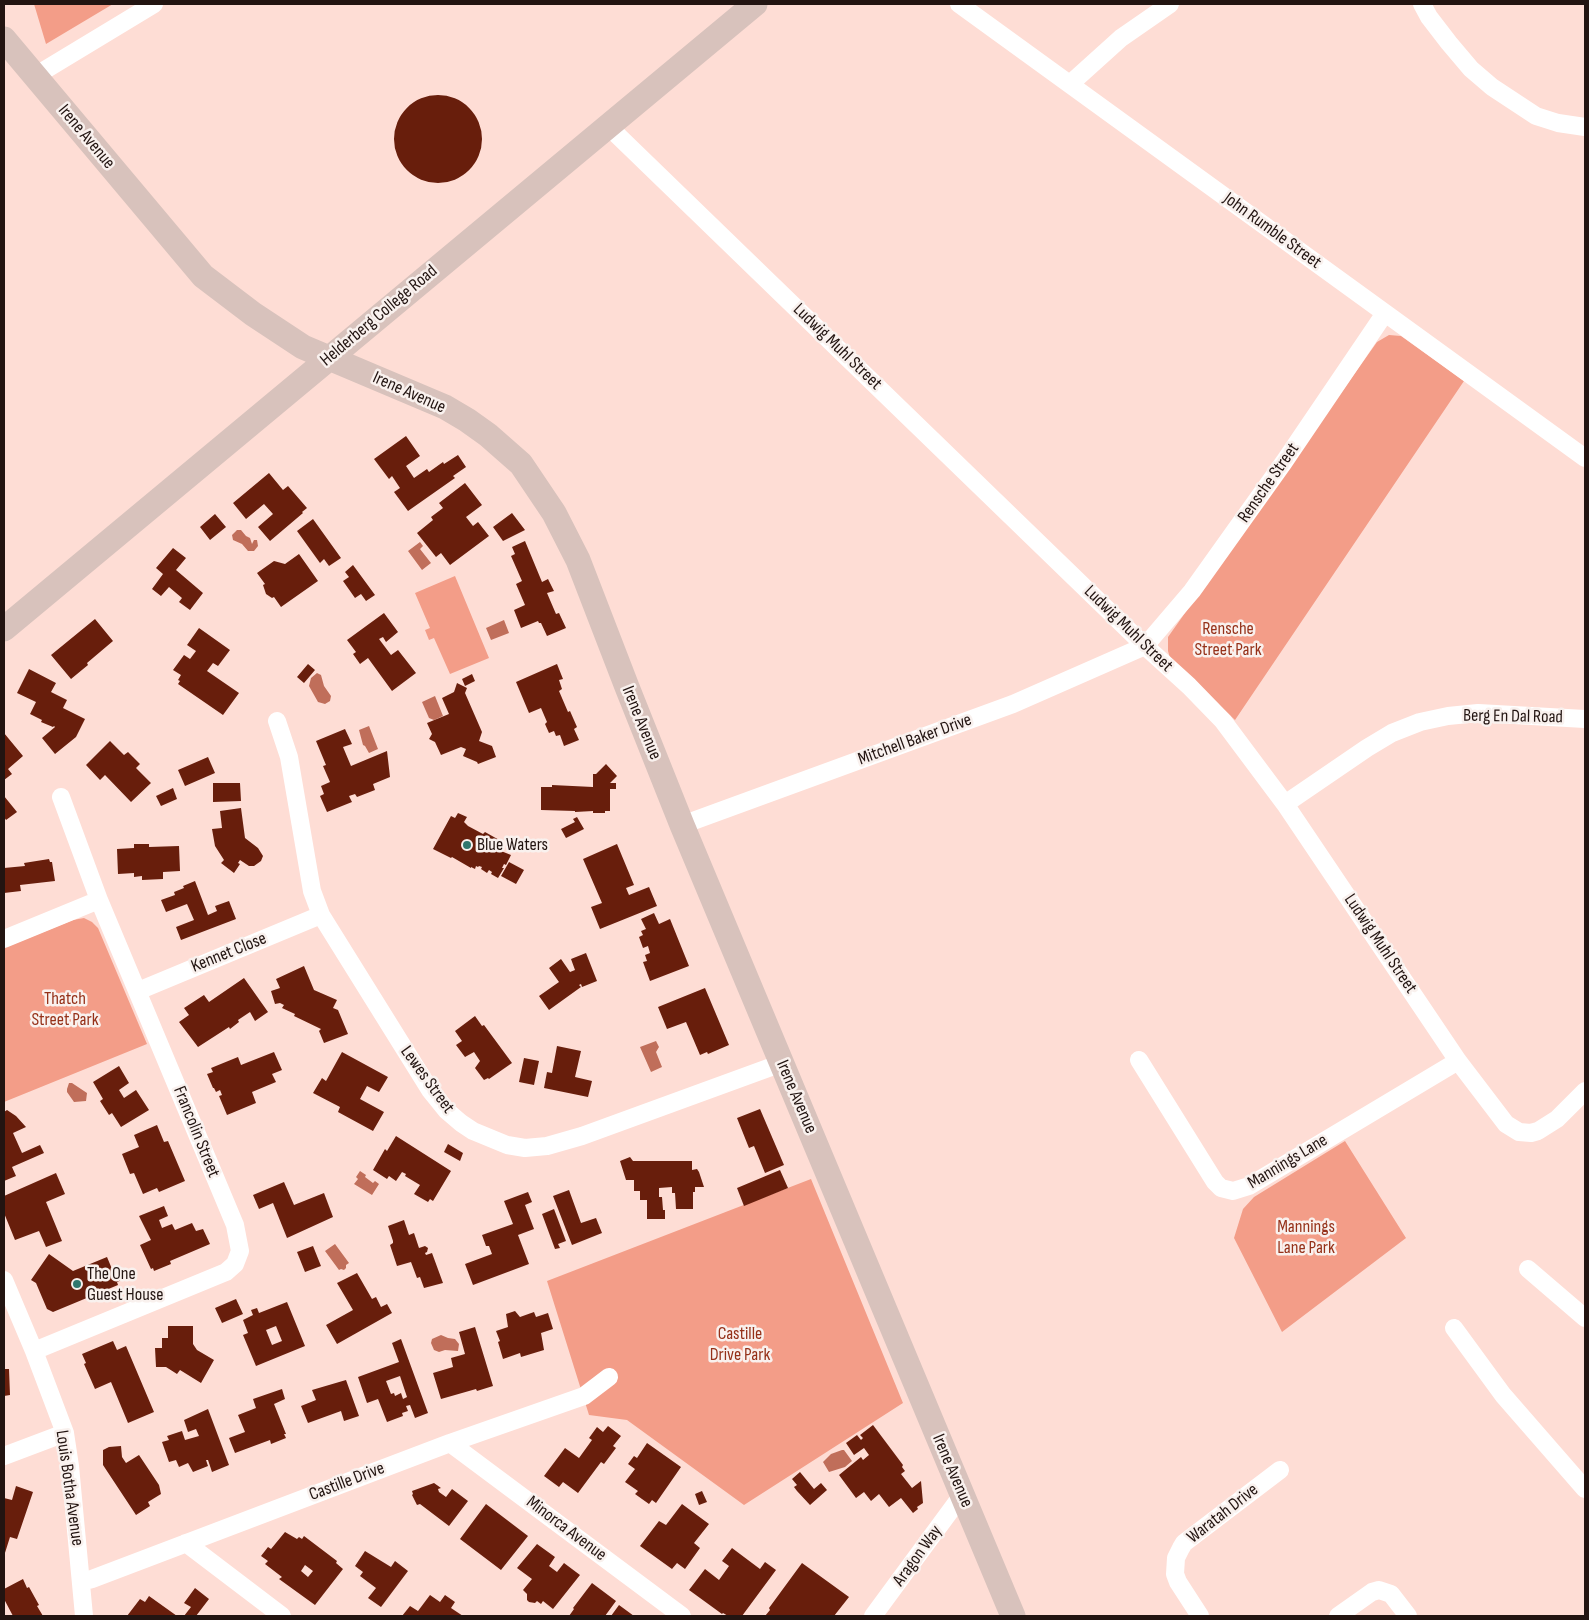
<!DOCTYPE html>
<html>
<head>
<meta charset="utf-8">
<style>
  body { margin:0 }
  #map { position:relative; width:1589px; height:1620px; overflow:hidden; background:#feddd5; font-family:"Sofia Sans Condensed",sans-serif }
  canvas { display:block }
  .frame { position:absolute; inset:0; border:5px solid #221411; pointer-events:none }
</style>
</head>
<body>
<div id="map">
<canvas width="1589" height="1620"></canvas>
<div class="frame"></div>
</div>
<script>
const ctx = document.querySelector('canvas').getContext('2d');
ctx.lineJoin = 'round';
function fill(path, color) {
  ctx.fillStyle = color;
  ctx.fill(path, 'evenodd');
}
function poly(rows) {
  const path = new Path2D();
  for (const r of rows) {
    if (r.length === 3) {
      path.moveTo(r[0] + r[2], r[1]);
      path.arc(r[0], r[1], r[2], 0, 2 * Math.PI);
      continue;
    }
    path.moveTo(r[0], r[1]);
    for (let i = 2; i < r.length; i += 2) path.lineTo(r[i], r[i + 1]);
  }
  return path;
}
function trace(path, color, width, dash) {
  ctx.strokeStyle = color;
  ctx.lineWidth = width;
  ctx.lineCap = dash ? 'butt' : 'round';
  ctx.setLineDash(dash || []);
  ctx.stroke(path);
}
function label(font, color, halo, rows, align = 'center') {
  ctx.font = font + ' "Sofia Sans Condensed",sans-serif';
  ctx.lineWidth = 5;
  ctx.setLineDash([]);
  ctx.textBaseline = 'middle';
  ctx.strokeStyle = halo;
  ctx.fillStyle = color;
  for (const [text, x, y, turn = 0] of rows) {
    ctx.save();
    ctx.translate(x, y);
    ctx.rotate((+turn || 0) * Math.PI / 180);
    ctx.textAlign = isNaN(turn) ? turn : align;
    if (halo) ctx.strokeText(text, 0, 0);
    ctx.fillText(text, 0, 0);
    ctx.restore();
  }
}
fill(poly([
  [34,4,113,4,46,44],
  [1389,335,1401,336,1464,381,1235,720,1170,658,1168,651,1168,637,1377,342],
  [455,576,489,658,450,674,434,638,429,640,425,630,430,628,415,593],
  [84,918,92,922,98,928,147,1044,4,1102,4,948,73,920],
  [1345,1141,1406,1238,1282,1332,1234,1238,1243,1209,1254,1197],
  [811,1179,903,1403,744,1505,627,1420,589,1415,547,1281]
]), '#f39d88');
fill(poly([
  [237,530,241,530,246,536,250,538,252,544,254,540,257,540,258,546,254,551,248,551,242,544,233,540,232,535],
  [420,542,423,546,420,549,431,563,422,570,408,551],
  [504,620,509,633,491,640,486,628],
  [317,673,321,675,324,686,331,696,330,701,325,704,318,702,309,686,311,678],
  [435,696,443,716,434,720,429,718,422,702],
  [369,726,378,749,369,753,365,746,363,745,359,730],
  [656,1041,659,1047,656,1052,662,1067,651,1072,640,1047],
  [69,1083,72,1083,87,1093,86,1101,74,1102,67,1092,67,1089],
  [360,1171,366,1175,365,1177,373,1183,375,1181,379,1184,372,1195,354,1184,358,1179,356,1177],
  [335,1244,349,1263,346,1265,346,1268,344,1270,341,1269,339,1270,325,1251],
  [441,1335,448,1338,455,1339,459,1344,458,1351,445,1350,439,1352,434,1350,431,1343,432,1339],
  [842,1450,844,1450,852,1461,845,1467,829,1472,823,1462,831,1454]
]), '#c06e5a');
fill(poly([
  [438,139,44],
  [406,436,420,456,406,466,414,478,427,469,429,472,443,462,444,464,458,455,466,467,453,476,455,478,408,511,394,492,400,488,392,476,389,479,374,459],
  [269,473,283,490,288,486,307,508,302,512,303,513,270,541,258,527,273,514,264,504,246,519,233,503],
  [465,483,482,505,466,517,473,526,478,522,489,536,450,565,441,553,436,557,417,533,433,520,431,517,443,508,439,503],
  [512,513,525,530,503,541,493,527],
  [215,514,226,527,210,540,200,527],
  [313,519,341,558,329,566,324,559,320,563,297,531],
  [525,541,542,582,548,579,554,591,547,593,556,614,559,613,566,628,547,636,541,623,539,623,538,621,521,628,514,610,525,605,516,584,522,581,511,556,515,554,512,547],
  [173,548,186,558,176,570,203,593,190,610,179,602,182,598,169,587,161,596,152,589,163,574,156,568],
  [299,554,318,581,281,607,274,597,272,598,266,594,263,585,265,584,257,573,274,561,285,564],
  [353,565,375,595,366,601,361,594,355,598,343,581,349,577,345,572],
  [384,613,398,632,386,642,383,637,379,639,391,655,398,650,416,673,392,691,368,658,360,664,353,654,356,652,347,640],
  [95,619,113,641,87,663,88,665,71,679,51,655],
  [199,628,230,650,218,666,213,663,207,671,239,693,223,715,178,684,180,681,178,680,181,675,173,670,184,655,190,659,196,651,187,645],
  [308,664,315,670,304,683,297,677],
  [557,664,563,679,559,680,562,689,559,691,568,712,570,711,577,727,574,729,579,740,564,746,560,735,556,736,554,731,549,733,545,724,547,722,541,708,529,713,516,682],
  [29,669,56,683,51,692,67,700,63,708,85,719,76,737,55,754,42,738,55,727,54,726,53,727,41,722,42,720,30,714,36,702,17,693],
  [472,674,475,681,465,686,462,679],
  [457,683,467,688,465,693,482,732,479,741,492,746,496,757,478,764,477,762,463,756,466,749,461,747,441,755,435,742,429,739,432,734,427,723,449,714,442,698,454,692],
  [345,729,352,744,343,747,351,766,387,751,390,777,373,784,375,790,357,797,355,794,349,796,352,802,327,812,320,796,324,794,321,786,330,782,323,766,326,765,316,741],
  [4,733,23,756,8,769,12,774,4,780],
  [110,741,124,755,128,752,140,764,136,768,151,783,131,802,105,775,100,780,86,765],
  [208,757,215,773,185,786,178,770],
  [606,764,617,776,610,783,616,783,616,789,610,789,610,811,605,811,605,813,593,813,593,811,575,812,575,811,541,810,541,787,552,787,552,785,593,787,593,774,596,774],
  [213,783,240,783,241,801,213,802],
  [173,788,177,799,161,806,156,796],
  [4,796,17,812,6,820,4,817],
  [241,808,245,838,258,848,263,856,261,861,254,866,249,866,240,860,238,863,240,864,234,873,221,863,224,860,215,846,212,829,222,828,220,811],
  [458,813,467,817,464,822,468,826,483,834,485,832,501,841,496,849,511,855,506,865,504,864,502,868,504,868,498,878,491,874,492,872,489,870,487,873,481,869,482,867,479,866,478,867,476,866,475,869,471,867,471,868,452,857,451,858,433,849,451,816,455,818],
  [577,817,584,829,566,838,561,829,575,822,573,819],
  [134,844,149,844,149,847,179,846,180,871,163,872,163,879,142,880,142,876,134,877,134,873,118,874,117,849,134,848],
  [617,844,634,885,626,888,629,895,649,887,657,906,600,929,591,907,602,903,583,859],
  [49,859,50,862,52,862,55,881,20,885,21,891,4,893,4,868,25,866,24,863],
  [509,862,524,870,516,884,501,876],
  [195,881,208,915,217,911,215,906,229,901,236,919,181,940,176,927,194,920,187,904,166,912,161,900,175,895,174,892,184,888,183,886],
  [654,913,659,924,670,919,689,966,650,981,643,962,647,961,645,955,650,953,648,946,643,948,639,937,643,935,641,931,646,929,641,919],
  [586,953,597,981,582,987,581,984,579,985,581,987,549,1010,539,996,559,982,549,968,561,959,570,972,575,970,571,959],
  [304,966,314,990,337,1000,333,1008,338,1010,348,1034,324,1043,319,1031,321,1029,294,1016,295,1014,282,1008,284,1005,280,1003,275,1004,271,991,280,988,276,979],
  [244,978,268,1012,255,1021,250,1012,238,1020,239,1022,230,1029,229,1027,198,1047,179,1022,189,1015,184,1008,204,995,209,1002],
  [705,988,729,1045,708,1054,707,1052,700,1055,686,1022,667,1029,658,1007],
  [475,1016,482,1026,484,1025,512,1063,489,1079,488,1078,484,1080,475,1068,480,1061,474,1052,465,1057,456,1045,462,1041,455,1031],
  [557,1046,581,1051,575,1077,592,1081,588,1097,544,1088,547,1072,552,1073],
  [274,1052,282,1070,272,1074,276,1082,252,1092,256,1103,227,1115,219,1096,222,1095,220,1090,216,1092,214,1088,213,1088,207,1074,213,1072,211,1068,238,1057,241,1065],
  [342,1052,388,1077,379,1092,367,1086,360,1099,384,1112,373,1131,338,1112,340,1107,313,1093,322,1078,326,1081],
  [524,1058,539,1061,534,1085,519,1082],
  [119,1066,129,1083,119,1090,124,1098,136,1090,149,1110,121,1127,112,1113,109,1115,100,1101,103,1099,93,1082],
  [760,1109,784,1165,765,1173,754,1146,749,1148,737,1118],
  [7,1110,16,1116,26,1127,13,1133,22,1153,40,1145,44,1153,12,1167,16,1176,4,1181,4,1112],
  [157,1125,164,1142,168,1141,185,1181,159,1192,157,1188,143,1194,134,1173,130,1174,122,1154,139,1147,134,1135],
  [396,1136,451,1171,433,1201,430,1199,428,1202,414,1194,420,1185,405,1176,406,1174,402,1172,396,1181,389,1176,387,1179,373,1170,385,1149,387,1151],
  [448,1144,463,1153,460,1161,444,1152],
  [630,1157,633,1161,692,1161,692,1170,697,1169,699,1172,704,1187,695,1187,695,1192,693,1192,693,1209,676,1209,675,1193,672,1193,672,1187,659,1188,659,1197,662,1197,663,1210,665,1210,665,1219,647,1219,647,1200,640,1200,640,1191,634,1191,634,1180,626,1180,620,1161],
  [780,1170,788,1188,744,1206,737,1188],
  [56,1173,65,1194,46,1202,62,1241,46,1247,39,1231,15,1240,4,1213,4,1196],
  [284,1182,294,1205,324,1193,333,1217,287,1238,273,1203,259,1209,253,1195],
  [569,1190,581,1223,596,1218,602,1233,572,1245,553,1196],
  [528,1192,532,1202,525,1205,534,1229,518,1235,529,1264,473,1285,465,1264,492,1254,489,1246,486,1246,482,1235,513,1224,504,1201],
  [164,1206,168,1216,159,1220,162,1228,172,1224,175,1230,192,1223,196,1231,203,1229,210,1244,170,1261,171,1264,154,1271,153,1268,151,1269,140,1245,151,1240,139,1216],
  [554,1209,566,1241,558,1244,560,1248,555,1249,542,1214],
  [404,1220,409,1235,414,1233,419,1248,425,1246,428,1248,427,1252,425,1253,426,1255,432,1253,443,1283,424,1288,420,1277,417,1278,411,1262,397,1266,390,1245,393,1243,393,1241,388,1226],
  [313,1246,321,1266,305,1272,297,1252],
  [49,1254,73,1271,107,1257,112,1269,120,1266,126,1278,117,1282,118,1285,53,1312,47,1309,36,1283,31,1280],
  [357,1273,372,1299,376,1297,381,1307,387,1304,392,1313,337,1344,326,1325,353,1310,337,1283],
  [236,1299,243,1314,222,1323,215,1308],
  [287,1302,305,1346,256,1366,243,1335,248,1333,243,1320,253,1315,251,1310,257,1308,259,1313],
  [276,1326,282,1341,272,1345,266,1330],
  [515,1311,520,1317,534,1312,536,1317,548,1313,553,1329,541,1333,544,1350,521,1357,520,1353,503,1359,498,1342,500,1341,496,1331,508,1327,506,1314],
  [168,1326,193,1326,193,1344,197,1350,214,1360,201,1383,180,1370,177,1374,166,1367,156,1367,155,1348,162,1348,162,1338,168,1338],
  [475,1327,493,1386,477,1391,476,1389,441,1399,433,1373,453,1367,451,1358,465,1354,459,1332],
  [401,1339,428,1413,415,1418,410,1405,406,1406,408,1411,402,1413,403,1416,387,1422,378,1399,367,1403,358,1377,399,1362,392,1343],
  [400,1376,407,1397,403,1399,401,1393,395,1396,394,1393,391,1394,386,1381],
  [113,1341,117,1350,126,1346,154,1412,128,1423,111,1382,95,1389,84,1364,86,1363,82,1354],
  [4,1369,9,1369,10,1395,4,1396],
  [346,1380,359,1416,344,1421,341,1411,308,1423,301,1406,316,1400,312,1390],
  [282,1389,285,1399,274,1404,286,1434,284,1434,286,1438,271,1444,270,1440,235,1453,229,1438,245,1432,238,1415,256,1408,253,1399],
  [208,1409,229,1465,212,1472,208,1460,206,1460,208,1466,193,1472,188,1463,179,1467,176,1460,169,1462,162,1442,169,1440,167,1436,182,1431,185,1440,199,1436,196,1429,188,1432,184,1420],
  [873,1425,903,1465,902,1467,905,1471,901,1474,912,1488,921,1481,923,1503,917,1507,918,1509,913,1513,901,1498,889,1507,879,1494,871,1501,864,1492,856,1498,839,1475,861,1457,863,1460,869,1455,864,1448,854,1455,846,1443,857,1435,861,1440,863,1438,860,1435],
  [608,1426,621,1436,613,1446,616,1448,604,1464,601,1462,578,1493,563,1482,559,1487,544,1476,565,1448,579,1458,592,1440,589,1438,597,1427,603,1432],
  [647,1443,681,1467,656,1503,652,1500,649,1504,635,1494,638,1491,625,1482,635,1469,628,1464,634,1456,637,1458],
  [121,1446,122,1457,126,1463,139,1455,159,1485,161,1494,148,1502,150,1506,136,1515,103,1465,103,1450,109,1447],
  [800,1472,814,1489,821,1483,827,1490,810,1505,797,1491,794,1487,797,1485,792,1479],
  [434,1483,441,1488,438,1489,439,1492,446,1497,452,1489,468,1501,449,1526,420,1504,417,1505,412,1495,413,1494,412,1491],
  [16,1486,33,1492,17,1539,10,1537,4,1556,4,1498,12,1500],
  [702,1491,707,1502,699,1505,695,1494],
  [486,1504,528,1536,501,1570,460,1539],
  [682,1504,709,1524,694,1543,700,1548,685,1569,677,1563,672,1569,640,1546,659,1521,666,1525],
  [285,1532,297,1539,299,1537,302,1539,304,1536,337,1561,336,1563,343,1569,315,1605,279,1579,282,1577,265,1564,268,1561,261,1556,268,1547,271,1549],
  [305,1565,313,1571,308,1577,301,1571],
  [537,1544,555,1557,549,1566,557,1572,564,1563,580,1575,553,1609,543,1601,541,1604,537,1601,535,1603,529,1602,527,1600,527,1594,523,1590,532,1579,517,1568],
  [732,1548,760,1569,765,1562,776,1570,742,1616,728,1616,723,1613,722,1614,689,1590,705,1569,719,1580,729,1566,722,1561],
  [365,1551,391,1567,395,1561,408,1571,381,1607,368,1598,376,1588,360,1576,363,1572,355,1566],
  [802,1563,849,1597,834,1616,765,1616,770,1610,769,1608],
  [23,1579,27,1588,29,1587,39,1605,37,1606,43,1616,13,1616,4,1599,4,1589],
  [592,1583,616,1601,605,1616,569,1616,574,1609,573,1608],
  [195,1588,209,1599,196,1616,184,1616,191,1607,184,1603],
  [430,1595,440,1602,445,1595,455,1602,451,1608,463,1616,402,1616,410,1606,418,1611],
  [149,1596,177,1616,127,1616,140,1599,145,1602],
  [619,1605,634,1616,611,1616]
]), '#681e0c');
trace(poly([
  [959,4,1585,458],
  [1422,4,1429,17,1449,43,1471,69,1492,87,1536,116,1558,123,1585,127],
  [35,76,154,4],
  [1070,84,1121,38,1170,4],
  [608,126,1145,646,1189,686,1223,721,1285,804,1458,1061,1506,1124,1519,1132,1531,1133,1538,1131,1557,1119,1585,1091],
  [277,721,289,757,312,891,321,915,430,1090,447,1111,461,1123,473,1131,507,1145,525,1148,547,1146,582,1136,782,1063],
  [1285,804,1367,748,1392,733,1420,722,1448,716,1478,713,1585,719],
  [682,825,1013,704,1145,646,1192,591,1284,462,1385,313],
  [4,939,99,900],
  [138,991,321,915],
  [1139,1060,1215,1182,1221,1188,1233,1191,1249,1186,1458,1061],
  [1528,1269,1585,1318],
  [4,1280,34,1351,65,1433,70,1466,84,1616],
  [1454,1328,1503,1395,1585,1489],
  [34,1351,226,1272,235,1264,240,1251,235,1225,99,900,61,797],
  [450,1443,682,1616],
  [4,1456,65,1433],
  [186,1543,282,1616],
  [81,1582,92,1579,450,1443,584,1396,609,1377],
  [873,1616,962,1495],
  [1200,1616,1178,1582,1175,1574,1176,1558,1181,1548,1184,1543,1280,1470],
  [1338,1616,1372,1592,1379,1590,1391,1594,1408,1616]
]), '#fff', 18);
trace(poly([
  [4,39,203,276,253,314,303,347,445,407,467,420,488,435,521,464,554,513,578,560,627,687,682,825,1013,1616],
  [4,629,755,4]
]), '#d8c2bc', 25);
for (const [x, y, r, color] of [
  [467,845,5,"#30776e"],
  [77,1284,5,"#30776e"]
]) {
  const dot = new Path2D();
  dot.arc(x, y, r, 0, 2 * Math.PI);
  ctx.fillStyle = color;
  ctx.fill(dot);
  trace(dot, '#f9f1ee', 2);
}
label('18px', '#221411', '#f9f1ee', [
  ["Irene Avenue",86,137,50],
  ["John Rumble Street",1272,231,36],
  ["Helderberg College Road",379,316,-40],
  ["Ludwig Muhl Street",837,347,44],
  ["Irene Avenue",409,393,24],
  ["Rensche Street",1269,483,-55],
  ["Ludwig Muhl Street",1128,629,44],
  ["Berg En Dal Road",1513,717,1],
  ["Irene Avenue",641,723,68],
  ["Mitchell Baker Drive",915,740,-20],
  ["Ludwig Muhl Street",1380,944,56],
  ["Kennet Close",229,953,-22],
  ["Lewes Street",427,1080,54],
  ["Irene Avenue",796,1097,67],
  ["Francolin Street",196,1132,68],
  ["Mannings Lane",1288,1162,-31],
  ["Irene Avenue",952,1471,67],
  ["Castille Drive",347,1482,-21],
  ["Louis Botha Avenue",69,1488,82],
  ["Waratah Drive",1223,1514,-38],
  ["Minorca Avenue",566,1529,37],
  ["Aragon Way",918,1556,-54]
]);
label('18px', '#953119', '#f9f1ee', [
  ["Rensche",1228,629],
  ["Street Park",1228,650],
  ["Thatch",65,999],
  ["Street Park",65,1020],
  ["Mannings",1306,1227],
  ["Lane Park",1306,1248],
  ["Castille",740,1334],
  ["Drive Park",740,1355]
]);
label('18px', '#221411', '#f9f1ee', [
  ["Blue Waters",477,845],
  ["The One",87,1274],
  ["Guest House",87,1295]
], 'left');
</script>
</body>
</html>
